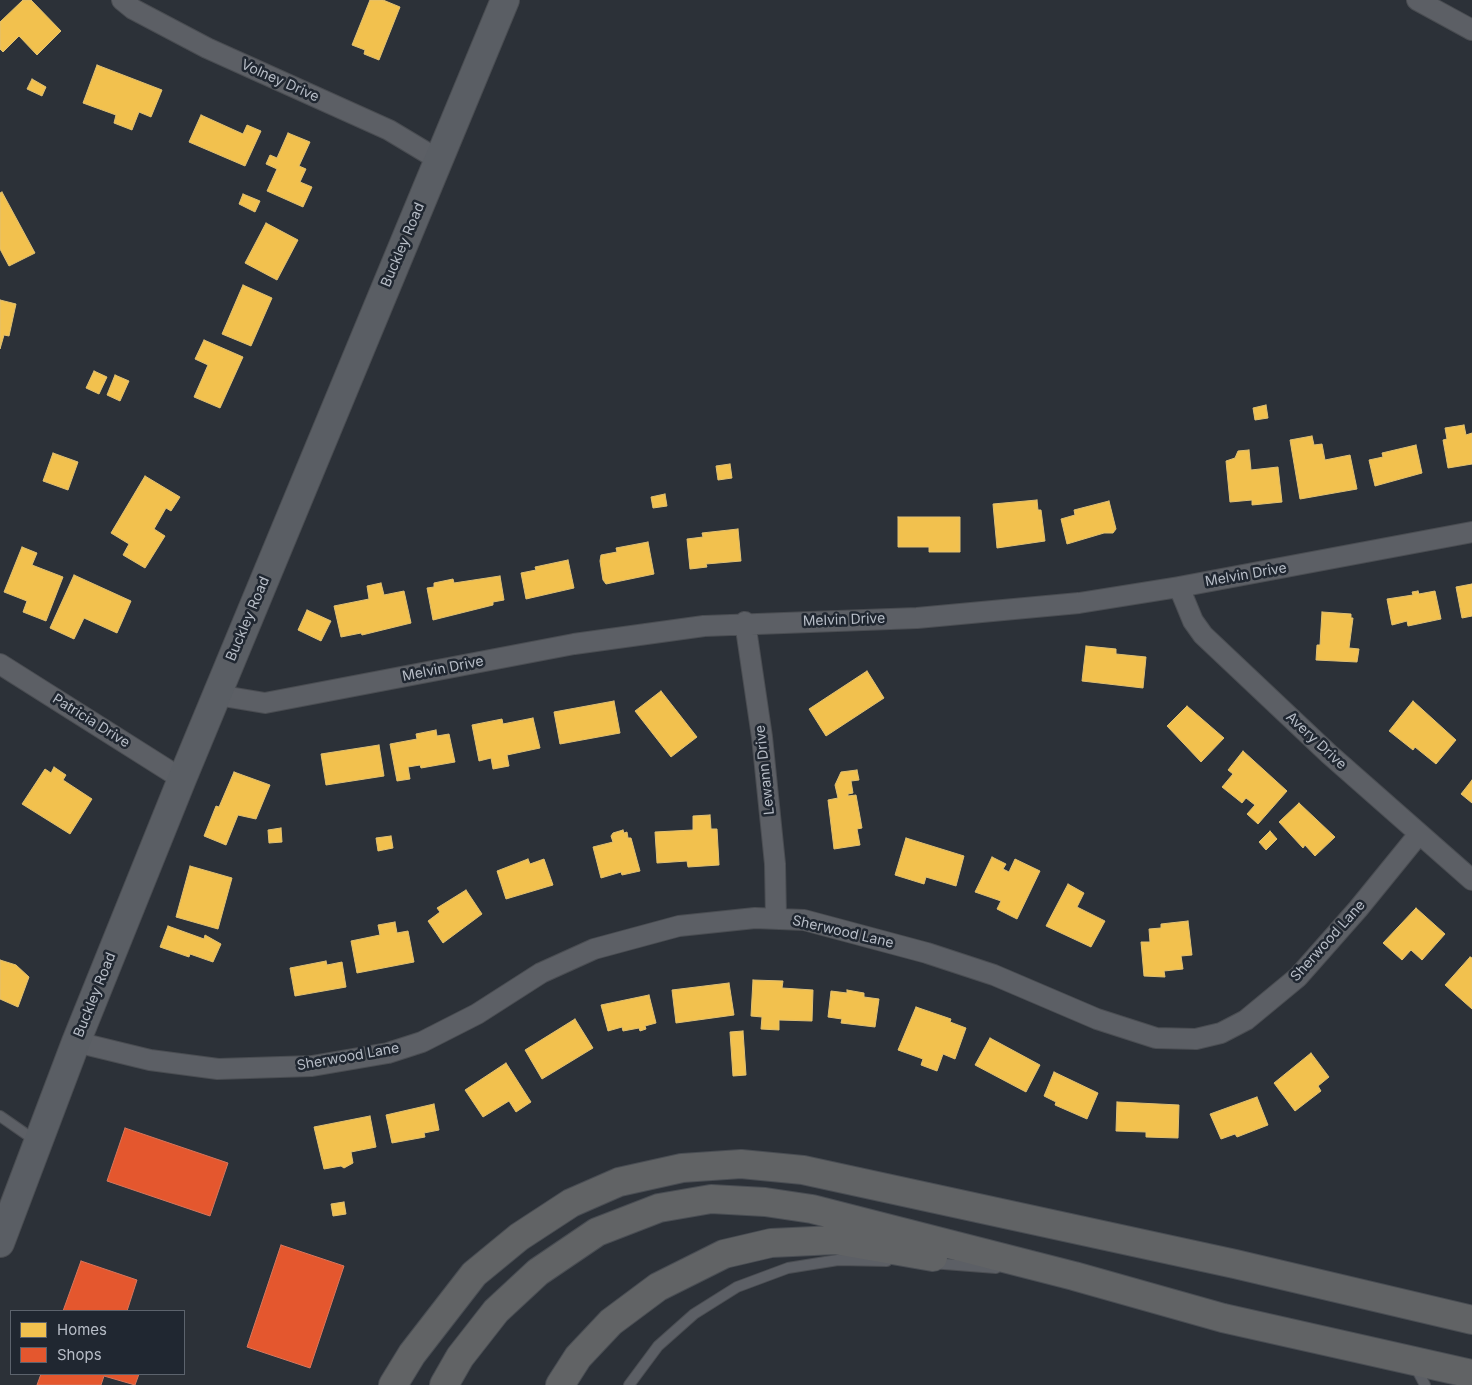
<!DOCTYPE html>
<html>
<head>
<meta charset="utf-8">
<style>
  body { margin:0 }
  #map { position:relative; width:1472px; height:1385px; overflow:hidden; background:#2c3138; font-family:Inter,sans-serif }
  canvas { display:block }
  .legend { position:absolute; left:10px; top:1310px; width:175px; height:65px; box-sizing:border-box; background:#202731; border:1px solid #5c636d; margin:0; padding:6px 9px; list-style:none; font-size:15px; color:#b7bdc7 }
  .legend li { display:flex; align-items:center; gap:10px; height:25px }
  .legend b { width:25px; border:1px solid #5c636d }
</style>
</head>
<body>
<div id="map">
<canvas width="1472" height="1385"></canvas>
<ul class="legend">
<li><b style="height:14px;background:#f2c14e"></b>Homes</li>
<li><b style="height:14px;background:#e4572e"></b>Shops</li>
</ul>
</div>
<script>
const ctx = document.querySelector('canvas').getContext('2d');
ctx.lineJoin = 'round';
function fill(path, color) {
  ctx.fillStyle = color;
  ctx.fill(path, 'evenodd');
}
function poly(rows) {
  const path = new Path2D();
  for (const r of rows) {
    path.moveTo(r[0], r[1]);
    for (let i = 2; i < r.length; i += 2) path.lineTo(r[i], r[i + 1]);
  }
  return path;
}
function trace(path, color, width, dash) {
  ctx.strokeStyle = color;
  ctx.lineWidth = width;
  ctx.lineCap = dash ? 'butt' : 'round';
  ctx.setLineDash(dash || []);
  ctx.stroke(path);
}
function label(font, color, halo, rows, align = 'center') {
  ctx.font = font + ' Inter,sans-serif';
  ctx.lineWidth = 5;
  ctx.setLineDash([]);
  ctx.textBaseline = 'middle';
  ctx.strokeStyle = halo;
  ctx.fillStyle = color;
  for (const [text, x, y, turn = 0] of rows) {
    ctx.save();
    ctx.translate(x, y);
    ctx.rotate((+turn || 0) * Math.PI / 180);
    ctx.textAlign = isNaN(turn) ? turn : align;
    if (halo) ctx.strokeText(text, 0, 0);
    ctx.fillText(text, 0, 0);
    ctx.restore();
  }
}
const homes = poly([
  [23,0,31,0,61,31,37,55,19,36,3,52,0,49,0,22,23,0],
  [370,0,383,0,400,7,379,60,364,54,365,50,352,45,370,0],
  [97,65,162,90,151,117,139,112,132,130,114,123,116,115,83,103,97,65],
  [32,79,46,87,42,96,27,89,32,79],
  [201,115,243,134,247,125,261,131,245,166,189,142,201,115],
  [288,133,310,142,299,166,306,169,300,182,312,187,303,207,267,191,277,169,266,164,270,155,277,158,288,133],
  [2,192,35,253,9,266,0,249,0,193,2,192],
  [243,194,260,201,255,212,239,204,243,194],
  [266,223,298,240,277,280,245,263,266,223],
  [243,285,272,298,251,346,222,334,243,285],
  [0,300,16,304,9,336,4,335,0,349,0,300],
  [204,340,243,357,220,408,194,397,208,365,195,359,204,340],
  [94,371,107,377,99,394,86,388,94,371],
  [115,375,129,381,120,401,107,395,115,375],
  [1266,405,1268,418,1255,420,1253,408,1266,405],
  [1464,425,1466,435,1472,433,1472,464,1448,468,1443,440,1447,439,1445,428,1464,425],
  [1312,436,1314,445,1322,444,1325,460,1350,455,1357,489,1300,499,1290,440,1312,436],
  [1416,445,1422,473,1375,486,1369,460,1383,457,1382,453,1416,445],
  [1249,450,1251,470,1278,467,1282,502,1252,505,1252,500,1230,502,1226,461,1235,458,1238,451,1249,450],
  [53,453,78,462,68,490,43,481,53,453],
  [730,464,732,478,718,480,716,466,730,464],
  [145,476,180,497,171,511,166,508,154,529,165,536,145,568,123,555,129,544,111,533,145,476],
  [665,494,667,506,653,508,651,497,665,494],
  [1037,500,1038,510,1041,510,1045,541,997,548,993,504,1037,500],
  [1109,501,1116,529,1113,533,1104,533,1067,544,1061,519,1075,515,1074,510,1109,501],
  [898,517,960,517,960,552,929,552,929,547,898,547,898,517],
  [738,529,741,561,706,564,707,567,690,569,687,539,703,537,702,533,738,529],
  [648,542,654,574,606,584,603,580,600,561,601,555,617,552,616,548,648,542],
  [22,547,37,553,32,565,63,577,46,621,23,612,27,601,4,592,22,547],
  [568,560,574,588,526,599,521,573,536,570,535,567,568,560],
  [74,575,131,601,117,633,84,618,74,639,50,628,74,575],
  [500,576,504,600,493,602,493,605,433,620,427,588,434,587,434,583,453,579,454,583,500,576],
  [381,583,384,595,404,591,411,623,362,635,361,633,341,637,334,606,369,599,367,586,381,583],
  [1472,584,1472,616,1462,618,1456,587,1472,584],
  [1418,591,1419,594,1435,591,1441,619,1408,626,1407,621,1392,625,1387,599,1413,595,1412,592,1418,591],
  [307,610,331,621,321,641,298,630,307,610],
  [1322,612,1351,614,1351,618,1353,618,1349,648,1359,649,1357,662,1316,660,1317,645,1320,645,1322,612],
  [1086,646,1116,649,1116,654,1146,657,1143,688,1082,681,1086,646],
  [867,671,884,698,826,736,809,709,867,671],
  [661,691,697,737,671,757,635,711,661,691],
  [614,701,620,733,560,744,554,712,614,701],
  [1413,701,1456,740,1436,764,1415,747,1413,750,1389,731,1413,701],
  [1187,706,1224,738,1201,762,1167,726,1187,706],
  [533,718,540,748,507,755,509,766,493,769,491,758,479,761,472,725,502,719,503,724,533,718],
  [436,730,437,736,449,734,455,762,421,768,420,765,408,767,410,779,397,781,390,744,417,739,416,734,436,730],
  [379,745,384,776,326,785,321,754,379,745],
  [1243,751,1287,791,1258,824,1247,814,1255,805,1246,798,1242,803,1222,787,1233,774,1228,770,1243,751],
  [54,767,66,775,63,780,92,799,70,834,22,804,45,769,51,773,54,767],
  [857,770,859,780,851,781,853,793,848,794,848,796,856,795,862,828,857,829,860,845,834,849,828,800,838,798,835,785,841,772,857,770],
  [234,772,270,785,256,819,238,815,226,845,204,836,216,806,219,807,234,772],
  [1472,780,1472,803,1461,794,1472,780],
  [1299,803,1335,837,1315,856,1305,845,1303,848,1279,822,1299,803],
  [710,815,711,829,717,829,719,865,688,867,687,861,657,863,655,832,693,830,693,816,710,815],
  [281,828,282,842,269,843,268,830,281,828],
  [623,830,624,833,627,832,628,838,631,838,640,871,622,875,621,872,601,878,593,847,613,842,611,836,613,833,623,830],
  [1270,831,1277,839,1266,850,1259,842,1270,831],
  [391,836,393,848,378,851,376,838,391,836],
  [906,838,964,856,956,886,926,877,924,884,895,875,906,838],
  [992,857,1006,864,1003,869,1009,872,1015,859,1040,871,1017,919,997,909,1001,901,975,892,992,857],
  [528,859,530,864,544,859,553,885,506,899,497,871,528,859],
  [190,866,232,878,218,929,176,917,190,866],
  [1068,884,1084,893,1077,907,1105,921,1091,947,1046,926,1068,884],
  [466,890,482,914,443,943,428,921,440,912,437,908,466,890],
  [1416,908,1445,934,1422,960,1411,950,1402,960,1383,943,1416,908],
  [1188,921,1192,955,1181,956,1183,969,1164,971,1165,977,1144,976,1141,942,1150,942,1149,929,1161,928,1161,924,1188,921],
  [395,922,397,933,408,931,414,962,357,973,351,941,380,935,378,925,395,922],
  [168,926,204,939,205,935,221,944,213,962,190,954,189,957,160,947,168,926],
  [1470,957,1472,958,1472,1009,1445,985,1470,957],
  [0,960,16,965,29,977,18,1007,0,999,0,960],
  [326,961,327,965,342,962,346,987,295,996,290,968,326,961],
  [753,980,783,981,782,988,813,990,812,1021,779,1020,779,1030,761,1029,762,1017,751,1016,753,980],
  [729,983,734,1015,676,1023,672,990,729,983],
  [847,990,864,993,864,997,879,999,875,1027,841,1023,842,1019,828,1017,831,991,847,993,847,990],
  [649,995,656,1023,645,1026,646,1029,640,1031,639,1028,623,1031,622,1027,608,1031,601,1005,649,995],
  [916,1007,951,1019,950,1022,966,1028,955,1059,943,1054,937,1071,921,1065,923,1059,898,1050,916,1007],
  [575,1019,593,1048,542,1079,525,1050,575,1019],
  [743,1031,746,1075,733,1076,730,1032,743,1031],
  [990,1038,1040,1065,1026,1092,975,1065,990,1038],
  [1311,1053,1329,1077,1318,1086,1321,1091,1295,1111,1274,1083,1311,1053],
  [506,1063,531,1102,516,1112,509,1101,483,1117,465,1090,506,1063],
  [1054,1072,1098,1093,1087,1119,1055,1105,1056,1102,1044,1096,1054,1072],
  [1257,1097,1268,1125,1237,1137,1235,1134,1221,1139,1210,1114,1257,1097],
  [1117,1102,1179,1105,1178,1138,1146,1137,1146,1132,1116,1131,1117,1102],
  [434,1104,439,1130,424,1133,425,1137,392,1143,386,1115,434,1104],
  [370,1116,376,1147,351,1152,353,1163,344,1168,341,1166,324,1169,314,1127,370,1116],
  [344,1202,346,1214,333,1216,331,1204,344,1202]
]);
fill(homes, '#f2c14e');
trace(homes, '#e0c072', 1);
const shops = poly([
  [125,1128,228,1163,210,1216,107,1181,125,1128],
  [281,1245,344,1266,310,1368,247,1347,281,1245],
  [81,1261,137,1280,127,1311,63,1311,81,1261],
  [41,1374,139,1374,135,1385,104,1376,101,1385,37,1385,41,1374]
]);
fill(shops, '#e4572e');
trace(shops, '#d6765c', 1);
const lane = poly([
  [0,1116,36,1141],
  [931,1263,996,1268],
  [1415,1366,1425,1385],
  [629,1385,658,1346,694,1314,737,1287,788,1268,838,1260,887,1261]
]);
const street = poly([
  [122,0,133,9,207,48,389,130,439,160],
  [1417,0,1472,30],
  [1179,587,1193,621,1203,635,1329,754,1472,880],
  [745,622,762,737,775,864,776,918],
  [0,664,182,779],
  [217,695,265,703,574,644,704,626,917,618,1079,603,1179,587,1472,532],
  [76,1042,150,1060,218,1069,312,1066,388,1053,422,1042,477,1014,541,973,594,949,679,926,755,918,804,920,927,953,994,975,1097,1019,1156,1038,1196,1039,1221,1033,1246,1020,1298,977,1358,909,1419,834]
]);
const secondary = poly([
  [0,1243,76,1042,182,779,505,0]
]);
const highway = poly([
  [393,1385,412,1354,474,1274,519,1237,571,1203,619,1182,682,1168,741,1164,803,1170,1235,1264,1472,1320],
  [444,1385,460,1357,496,1311,538,1272,597,1232,659,1208,711,1199,765,1202,812,1209,1074,1276,1223,1318,1472,1374],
  [560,1385,578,1357,611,1322,658,1287,724,1254,771,1243,835,1240,933,1257]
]);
trace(lane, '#4a4d52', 12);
trace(street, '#4a4d52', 22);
trace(secondary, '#4a4d52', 30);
trace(highway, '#494d53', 30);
trace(lane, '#5c5f65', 10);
trace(street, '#5c5f65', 20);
trace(secondary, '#5a5e64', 28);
trace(highway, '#616365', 28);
label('14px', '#b7bdc7', '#202731', [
  ["Volney Drive",280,81,24],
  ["Buckley Road",403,245,-67],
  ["Melvin Drive",1246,575,-10],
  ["Buckley Road",248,619,-67],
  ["Melvin Drive",844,620,-2],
  ["Melvin Drive",443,669,-11],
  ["Patricia Drive",91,721,32],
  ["Avery Drive",1316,741,43],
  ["Lewann Drive",765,770,-96],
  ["Sherwood Lane",843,932,13],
  ["Sherwood Lane",1328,941,-48],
  ["Buckley Road",95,995,-68],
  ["Sherwood Lane",348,1057,-10]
]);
</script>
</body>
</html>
